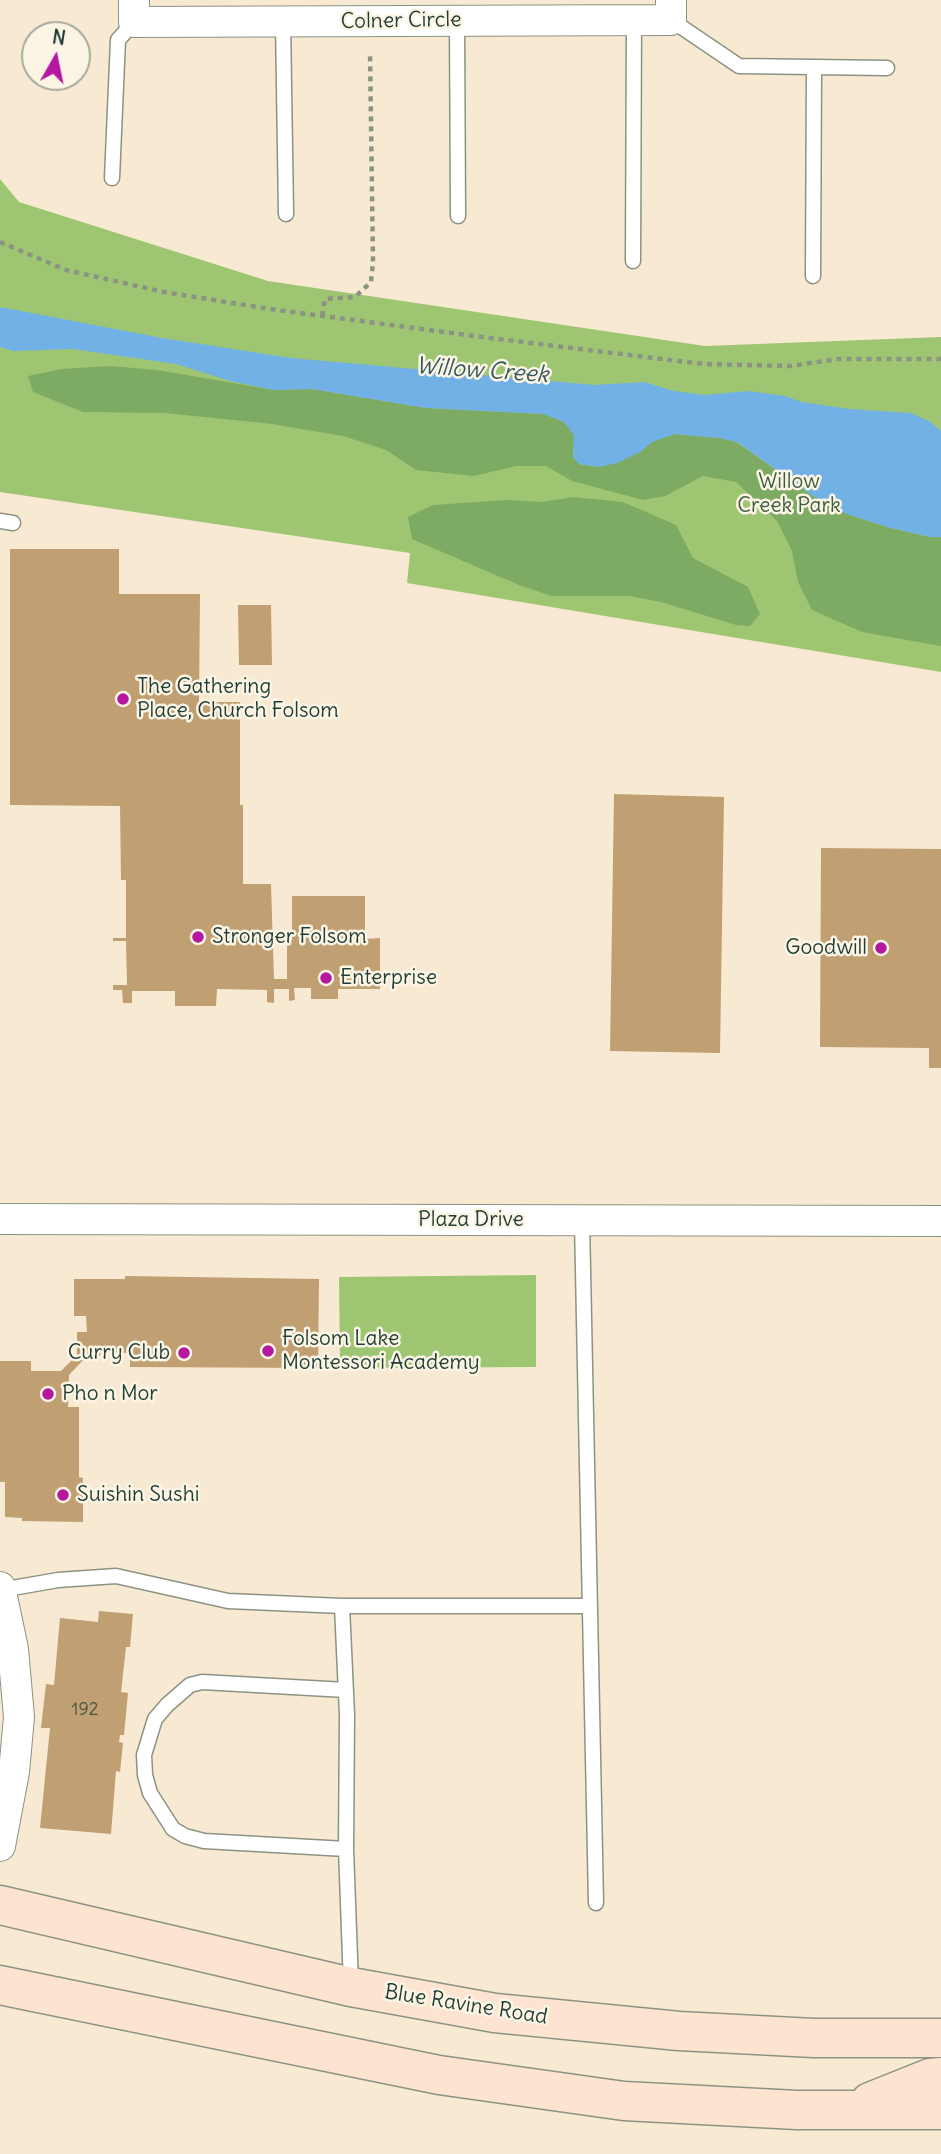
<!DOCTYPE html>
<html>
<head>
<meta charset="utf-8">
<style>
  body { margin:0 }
  #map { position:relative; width:941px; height:2154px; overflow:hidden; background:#f8e9d2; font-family:Delius,sans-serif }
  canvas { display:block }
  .north { position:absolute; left:21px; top:21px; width:70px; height:70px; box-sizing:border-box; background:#fcf5e5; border:2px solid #a4ab9e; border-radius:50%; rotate:9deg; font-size:19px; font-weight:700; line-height:28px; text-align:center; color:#1f3d34 }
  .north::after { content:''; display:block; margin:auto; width:24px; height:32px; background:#b5179e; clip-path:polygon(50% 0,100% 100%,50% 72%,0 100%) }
</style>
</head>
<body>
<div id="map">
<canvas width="941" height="2154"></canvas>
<div class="north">N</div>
</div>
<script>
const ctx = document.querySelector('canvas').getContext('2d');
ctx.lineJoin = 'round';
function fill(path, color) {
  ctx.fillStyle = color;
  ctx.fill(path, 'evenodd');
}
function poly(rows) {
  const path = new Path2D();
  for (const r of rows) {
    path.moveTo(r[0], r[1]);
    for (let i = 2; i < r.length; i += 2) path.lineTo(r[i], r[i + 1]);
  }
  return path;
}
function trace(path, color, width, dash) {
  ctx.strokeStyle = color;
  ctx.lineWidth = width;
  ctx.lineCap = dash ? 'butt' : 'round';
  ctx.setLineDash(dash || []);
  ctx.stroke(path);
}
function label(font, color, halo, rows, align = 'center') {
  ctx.font = font + ' Delius,sans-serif';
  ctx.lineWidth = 5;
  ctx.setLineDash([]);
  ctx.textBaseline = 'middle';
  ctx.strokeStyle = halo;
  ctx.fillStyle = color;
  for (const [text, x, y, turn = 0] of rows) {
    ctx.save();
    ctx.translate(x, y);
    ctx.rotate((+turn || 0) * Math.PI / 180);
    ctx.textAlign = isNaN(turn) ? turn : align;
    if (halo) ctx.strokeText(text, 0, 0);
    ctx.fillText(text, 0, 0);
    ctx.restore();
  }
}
fill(poly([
  [0,179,19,202,268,281,705,346,941,337,941,672,407,583,410,553,0,492],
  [536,1275,536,1367,340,1368,339,1277]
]), '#9ec672');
fill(poly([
  [110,366,157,370,274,390,312,389,426,408,544,414,564,422,574,435,573,457,579,464,599,467,640,452,651,442,675,434,719,438,736,442,813,496,847,514,887,527,930,537,941,537,941,646,862,632,812,610,798,582,792,551,777,521,736,482,703,476,665,496,643,500,572,481,546,466,516,466,474,476,416,470,386,450,343,436,272,424,165,413,83,412,33,392,28,376,62,369],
  [573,497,623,502,676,525,693,558,748,587,760,614,750,626,736,625,661,602,629,596,551,596,519,585,412,539,408,517,433,505,506,500,542,502]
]), '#7eab64');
fill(poly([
  [0,307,162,338,291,358,595,385,644,382,674,391,704,395,749,391,785,396,802,402,849,409,910,413,929,421,941,431,941,537,930,537,887,527,847,514,813,496,737,442,719,438,675,434,652,442,640,452,617,463,599,467,579,464,573,457,574,435,564,422,544,414,426,408,312,389,274,390,230,381,176,364,114,355,72,349,13,351,0,347]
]), '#72b1e6');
fill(poly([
  [10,549,119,549,119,594,200,594,199,702,240,702,240,805,243,805,243,884,271,884,274,979,287,979,287,940,292,940,292,896,365,896,365,939,380,938,380,989,338,989,338,999,311,999,311,988,294,988,295,1000,289,1001,289,989,274,989,274,1003,267,1002,267,990,217,989,216,1006,175,1006,175,991,132,991,132,1003,123,1003,122,990,113,990,113,985,127,985,126,941,113,941,113,938,126,938,126,880,121,880,120,806,10,805],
  [238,605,271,605,272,665,239,665],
  [614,794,724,797,720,1053,610,1051],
  [821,848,941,849,941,1068,929,1068,929,1048,820,1047],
  [125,1276,319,1279,318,1368,130,1367,130,1353,101,1352,100,1356,87,1356,69,1375,68,1407,79,1407,79,1477,83,1478,83,1522,22,1521,22,1518,5,1517,5,1482,0,1482,0,1361,31,1361,31,1371,61,1371,77,1355,77,1332,87,1332,86,1316,74,1316,74,1279,125,1279],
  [99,1611,133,1614,130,1647,126,1647,121,1692,128,1693,124,1735,120,1735,119,1742,123,1743,120,1772,116,1771,111,1834,40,1828,50,1728,41,1728,46,1684,54,1685,60,1618,98,1622]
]), '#c09f72');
const lane = poly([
  [457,20,458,216],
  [671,20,739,66,887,68],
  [283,22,286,214],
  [112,178,118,40,134,22],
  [633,261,634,18],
  [813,276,814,67],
  [0,521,13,523],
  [582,1221,596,1903],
  [1,1590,58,1580,116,1576,228,1601,342,1606,590,1606],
  [342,1606,347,1715,346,1849,351,1985],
  [346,1690,202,1682,190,1685,167,1705,155,1719,144,1755,145,1775,150,1793,173,1829,185,1836,204,1841,346,1849]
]);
const street = poly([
  [134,0,134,22,671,20,671,0],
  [0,1219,941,1221],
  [0,1587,13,1649,19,1717,14,1772,0,1846]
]);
const secondary = poly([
  [0,1905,351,1987,495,2013,679,2031,814,2038,941,2038],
  [0,1985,439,2075,624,2101,797,2110,941,2110],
  [870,2102,930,2078,941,2077]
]);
trace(lane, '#8c9383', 17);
trace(street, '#8c9383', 32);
trace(secondary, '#8c9383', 41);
trace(poly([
  [0,242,66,270,164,292,270,309,482,337,703,364,790,366,838,359,941,359],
  [322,316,325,299,355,297,371,282,373,262,370,52]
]), '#8c9383', 4.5, [5, 5]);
trace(lane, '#fff', 14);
trace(street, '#fff', 30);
trace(secondary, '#fde4d1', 38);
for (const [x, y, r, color] of [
  [123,699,7,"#b5179e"],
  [198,937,7,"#b5179e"],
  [881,948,7,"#b5179e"],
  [326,978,7,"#b5179e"],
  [268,1351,7,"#b5179e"],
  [184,1353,7,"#b5179e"],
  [48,1394,7,"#b5179e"],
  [63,1495,7,"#b5179e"]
]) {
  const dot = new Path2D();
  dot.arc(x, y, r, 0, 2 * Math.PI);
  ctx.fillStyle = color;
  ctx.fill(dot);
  trace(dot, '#fcf5e5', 2.5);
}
label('18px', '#475644', null, [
  ["192",85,1710]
]);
label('21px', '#1f3d34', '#fcf5e5', [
  ["Colner Circle",401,21,-1],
  ["Plaza Drive",471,1220],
  ["Blue Ravine Road",466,2005,9]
]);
label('21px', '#3f5f44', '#fcf5e5', [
  ["Willow",789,482],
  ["Creek Park",789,506]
]);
label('21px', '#1f3d34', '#fcf5e5', [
  ["The Gathering",137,687],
  ["Place, Church Folsom",137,711],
  ["Stronger Folsom",212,937],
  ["Goodwill",867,948,"right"],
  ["Enterprise",340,978],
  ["Folsom Lake",282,1339],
  ["Montessori Academy",282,1363],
  ["Curry Club",170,1353,"right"],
  ["Pho n Mor",62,1394],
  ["Suishin Sushi",77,1495]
], 'left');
label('italic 23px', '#345a60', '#fcf5e5', [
  ["Willow Creek",482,371,4]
]);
</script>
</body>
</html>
